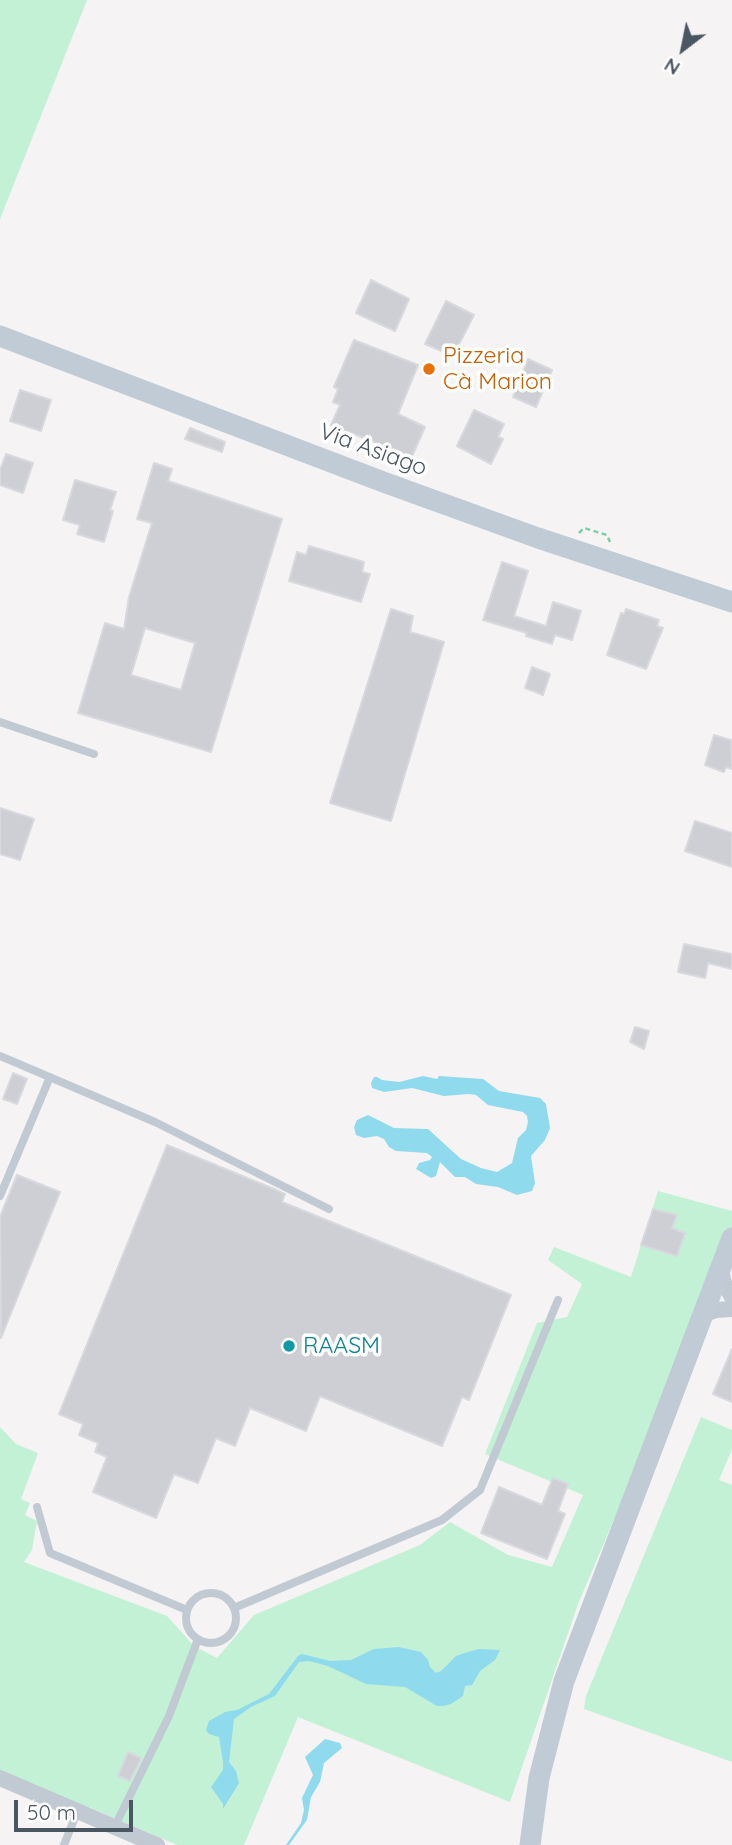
<!DOCTYPE html>
<html>
<head>
<meta charset="utf-8">
<style>
  body { margin:0 }
  #map { position:relative; width:732px; height:1845px; overflow:hidden; background:#f5f3f3; font-family:Quicksand,sans-serif }
  canvas { display:block }
  .north { position:absolute; left:648px; top:14px; width:70px; height:70px; -webkit-text-stroke:5px #fff; paint-order:stroke; rotate:212deg; font-size:19px; font-weight:700; line-height:28px; text-align:center; color:#4a5661 }
  .north::after { content:''; display:block; margin:auto; width:24px; height:32px; background:#4a5661; clip-path:polygon(50% 0,100% 100%,50% 72%,0 100%) }
  .scale { position:absolute; left:14px; top:1800px; width:119px; height:32px; box-sizing:border-box; border:4px solid #4a5661; border-top:0; padding-left:9px; font-size:21px; line-height:24px; white-space:nowrap; color:#4a5661; -webkit-text-stroke:5px #fff; paint-order:stroke }
</style>
</head>
<body>
<div id="map">
<canvas width="732" height="1845"></canvas>
<div class="north">N</div>
<div class="scale">50 m</div>
</div>
<script>
const ctx = document.querySelector('canvas').getContext('2d');
ctx.lineJoin = 'round';
function fill(path, color) {
  ctx.fillStyle = color;
  ctx.fill(path, 'evenodd');
}
function poly(rows) {
  const path = new Path2D();
  for (const r of rows) {
    if (r.length === 3) {
      path.moveTo(r[0] + r[2], r[1]);
      path.arc(r[0], r[1], r[2], 0, 2 * Math.PI);
      continue;
    }
    path.moveTo(r[0], r[1]);
    for (let i = 2; i < r.length; i += 2) path.lineTo(r[i], r[i + 1]);
  }
  return path;
}
function trace(path, color, width, dash) {
  ctx.strokeStyle = color;
  ctx.lineWidth = width;
  ctx.lineCap = dash ? 'butt' : 'round';
  ctx.setLineDash(dash || []);
  ctx.stroke(path);
}
function label(font, color, halo, rows, align = 'center') {
  ctx.font = font + ' Quicksand,sans-serif';
  ctx.lineWidth = 7;
  ctx.setLineDash([]);
  ctx.textBaseline = 'middle';
  ctx.strokeStyle = halo;
  ctx.fillStyle = color;
  for (const [text, x, y, turn = 0] of rows) {
    ctx.save();
    ctx.translate(x, y);
    ctx.rotate((+turn || 0) * Math.PI / 180);
    ctx.textAlign = isNaN(turn) ? turn : align;
    if (halo) ctx.strokeText(text, 0, 0);
    ctx.fillText(text, 0, 0);
    ctx.restore();
  }
}
fill(poly([
  [0,0,87,0,0,219],
  [658,1191,732,1211,732,1229,667,1395,578,1604,510,1802,298,1717,244,1845,177,1845,89,1807,86,1812,0,1778,0,1427,16,1444,38,1453,21,1499,30,1503,25,1515,37,1521,32,1550,24,1562,167,1616,194,1646,217,1658,254,1615,420,1545,450,1522,508,1555,552,1567,583,1495,485,1454,537,1323,567,1317,582,1284,548,1260,554,1247,631,1277],
  [701,1417,732,1430,732,1449,719,1480,732,1485,732,1762,584,1709,586,1696]
]), '#c3f1d5');
fill(poly([
  [423,1076,437,1079,439,1076,483,1079,499,1091,540,1098,546,1104,550,1128,545,1140,531,1156,535,1183,532,1191,517,1195,498,1187,476,1184,465,1177,455,1177,440,1162,436,1176,431,1178,416,1169,419,1163,430,1160,432,1157,427,1153,396,1151,389,1147,384,1139,377,1136,364,1138,356,1135,354,1127,357,1120,368,1115,394,1128,428,1129,461,1159,481,1168,497,1172,512,1163,518,1138,526,1130,528,1122,527,1116,523,1112,488,1105,476,1095,468,1094,444,1096,412,1088,384,1092,372,1088,371,1083,374,1077,377,1077,382,1080,399,1082],
  [399,1647,421,1652,428,1660,430,1667,436,1673,441,1671,456,1656,468,1652,479,1649,500,1650,495,1660,480,1671,472,1685,465,1686,463,1696,451,1704,443,1706,437,1706,405,1687,366,1684,328,1666,309,1661,299,1662,275,1696,251,1707,234,1719,229,1762,236,1771,239,1783,223,1809,223,1804,211,1787,223,1770,223,1762,219,1737,209,1734,206,1730,209,1721,225,1712,237,1710,269,1694,298,1656,302,1654,330,1661,351,1660,374,1649],
  [325,1739,340,1743,342,1748,324,1763,320,1782,311,1797,307,1820,289,1845,286,1845,301,1823,304,1810,302,1798,313,1775,305,1757]
]), '#90daee');
const building = poly([
  [371,280,409,299,395,331,356,313,371,280],
  [446,301,474,315,454,354,447,350,446,353,425,344,446,301],
  [354,340,418,365,398,414,425,427,410,461,392,453,394,450,331,425,340,405,333,402,338,389,334,387,354,340],
  [528,359,552,370,536,407,513,397,528,359],
  [20,390,51,400,41,431,10,421,20,390],
  [474,410,504,424,498,437,503,439,491,464,457,446,474,410],
  [190,428,225,442,222,452,185,439,190,428],
  [6,454,33,463,23,493,0,485,0,470,6,454],
  [154,463,172,469,168,481,282,519,211,752,78,713,105,623,124,629,129,597,152,523,137,519,154,463],
  [145,628,195,643,181,690,131,675,145,628],
  [75,480,116,492,110,510,113,511,104,542,77,534,80,525,63,520,75,480],
  [309,546,364,562,362,572,370,574,361,602,289,581,297,552,306,555,309,546],
  [502,562,528,571,514,616,546,626,553,602,581,611,572,640,555,635,552,644,526,636,527,633,483,620,502,562],
  [391,609,413,616,410,632,444,642,391,821,330,803,391,609],
  [626,609,659,620,657,626,663,628,646,669,607,655,621,613,624,614,626,609],
  [532,667,550,674,543,695,525,688,532,667],
  [714,735,731,740,732,769,726,767,724,772,705,765,714,735],
  [0,808,34,819,20,860,0,854,0,808],
  [695,821,732,833,732,867,685,851,695,821],
  [684,944,732,954,732,969,708,963,705,978,678,972,684,944],
  [635,1027,649,1031,644,1049,630,1042,635,1027],
  [13,1073,27,1079,17,1104,3,1099,13,1073],
  [167,1145,274,1189,285,1194,282,1202,511,1295,469,1400,462,1397,442,1446,320,1396,306,1431,250,1408,235,1446,216,1438,198,1483,174,1474,156,1518,93,1492,107,1457,95,1452,98,1443,79,1435,83,1424,59,1414,167,1145],
  [17,1175,60,1192,1,1338,0,1217,17,1175],
  [653,1209,677,1215,672,1228,685,1233,677,1256,641,1245,653,1209],
  [732,1349,732,1402,713,1394,732,1349],
  [553,1478,568,1484,558,1511,565,1514,547,1559,481,1533,499,1487,542,1505,553,1478],
  [128,1752,141,1758,130,1781,118,1776,128,1752]
]);
fill(building, '#cdcfd5');
trace(building, '#d7d9de', 2);
trace(poly([
  [579,533,584,528,607,535,610,542]
]), '#7ad0a6', 2.5, [5, 3.5]);
trace(poly([
  [0,722,94,754],
  [0,1056,155,1122,329,1209],
  [0,1196,50,1077],
  [37,1507,50,1553,187,1610],
  [211,1618,25],
  [234,1608,442,1520,480,1490,558,1300],
  [114,1828,169,1716,198,1639],
  [64,1845,77,1812]
]), '#c1cad2', 8);
trace(poly([
  [721,1270,724,1283,732,1297],
  [705,1314,716,1310,732,1309],
  [0,1778,157,1845]
]), '#c1cad2', 16);
trace(poly([
  [0,336,386,483,538,538,732,602],
  [530,1845,539,1778,564,1681,732,1238]
]), '#c1cbd6', 21);
for (const [x, y, r, color] of [
  [429,369,7,"#e8710a"],
  [289,1346,7,"#0f9aa8"]
]) {
  const dot = new Path2D();
  dot.arc(x, y, r, 0, 2 * Math.PI);
  ctx.fillStyle = color;
  ctx.fill(dot);
  trace(dot, '#fff', 2.5);
}
label('23px', '#c56008', '#fff', [
  ["Pizzeria",443,356],
  ["Cà Marion",443,382]
], 'left');
label('23px', '#4a5661', '#fff', [
  ["Via Asiago",373,450,20]
]);
label('23px', '#0d838f', '#fff', [
  ["RAASM",303,1346]
], 'left');
</script>
</body>
</html>
